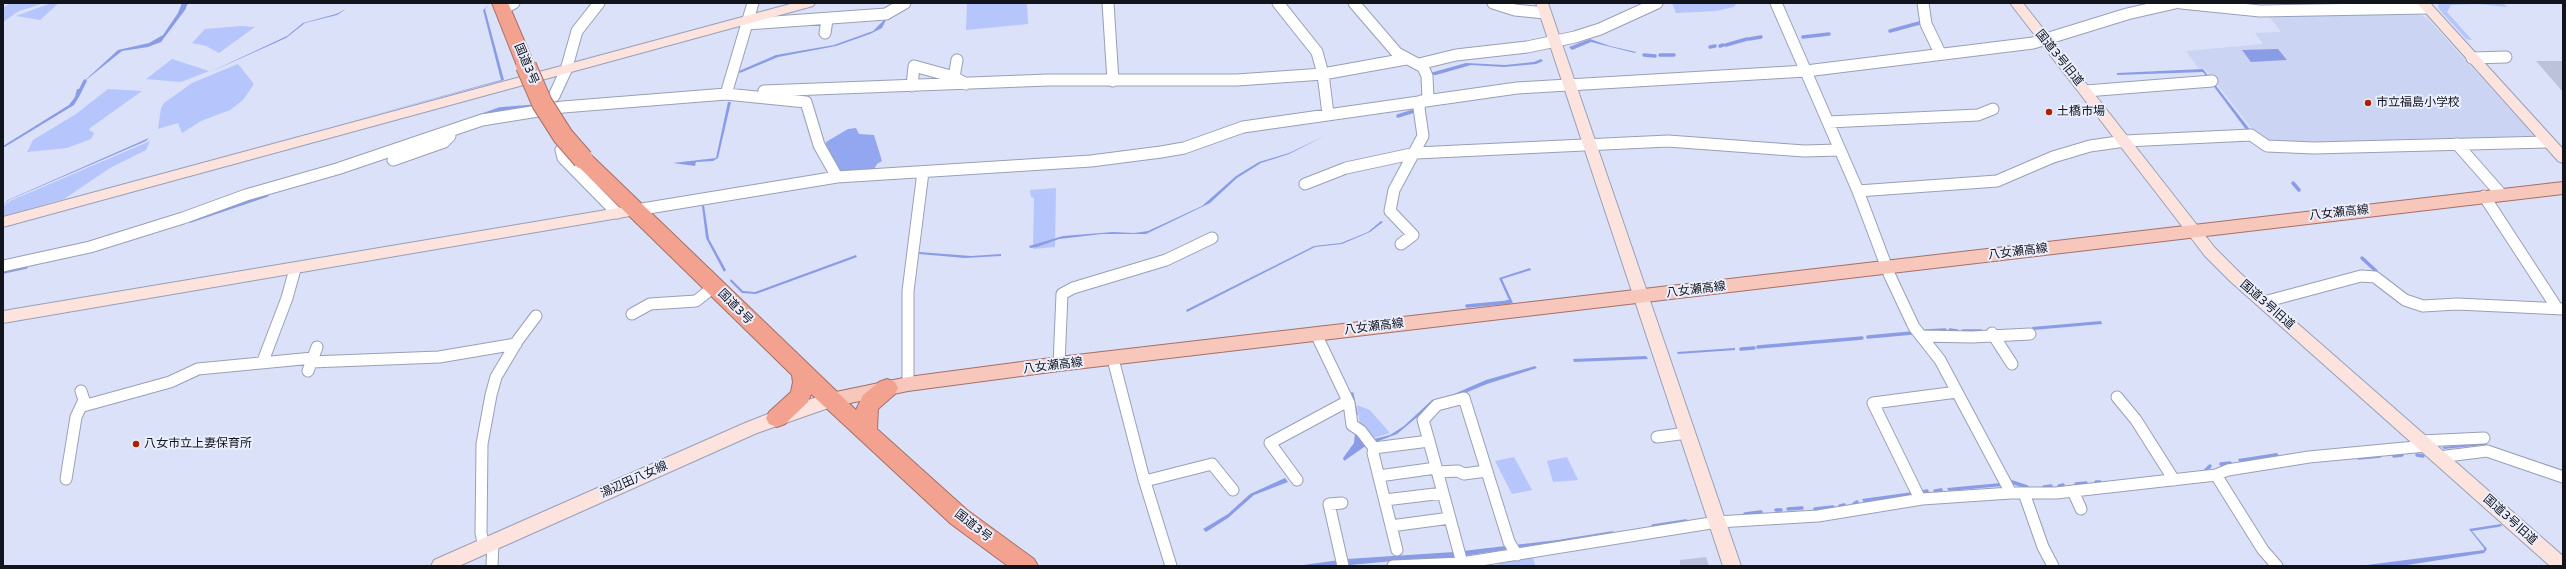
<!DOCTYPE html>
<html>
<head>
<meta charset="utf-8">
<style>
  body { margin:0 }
  #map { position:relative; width:2566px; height:569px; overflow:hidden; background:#dae1f9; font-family:"Varela Round",sans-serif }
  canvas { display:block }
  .frame { position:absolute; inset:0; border:4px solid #12141c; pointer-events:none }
</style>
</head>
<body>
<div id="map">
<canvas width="2566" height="569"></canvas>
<div class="frame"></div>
</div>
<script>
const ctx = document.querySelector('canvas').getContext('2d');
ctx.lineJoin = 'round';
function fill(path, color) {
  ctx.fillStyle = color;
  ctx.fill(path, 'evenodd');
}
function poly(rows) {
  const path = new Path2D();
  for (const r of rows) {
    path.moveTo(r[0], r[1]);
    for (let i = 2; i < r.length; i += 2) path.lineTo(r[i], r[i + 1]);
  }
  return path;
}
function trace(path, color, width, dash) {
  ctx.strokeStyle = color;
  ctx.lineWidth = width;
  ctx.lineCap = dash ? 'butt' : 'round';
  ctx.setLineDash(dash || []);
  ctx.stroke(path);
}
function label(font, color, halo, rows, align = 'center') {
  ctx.font = font + ' "Varela Round","Noto Sans JP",sans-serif';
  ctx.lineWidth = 4;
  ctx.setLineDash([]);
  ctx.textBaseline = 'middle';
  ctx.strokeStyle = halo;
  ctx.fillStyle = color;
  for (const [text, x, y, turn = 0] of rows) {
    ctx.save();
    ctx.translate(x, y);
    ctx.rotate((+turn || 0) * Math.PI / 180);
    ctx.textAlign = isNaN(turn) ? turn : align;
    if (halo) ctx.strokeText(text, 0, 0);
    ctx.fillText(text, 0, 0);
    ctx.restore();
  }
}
fill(poly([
  [2268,15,2420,15,2427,18,2536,138,2314,146,2261,140,2205,69,2198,68,2186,51,2263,44,2255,33,2281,32]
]), '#ccd4f3');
fill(poly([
  [10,3,45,3,19,11,3,22,3,8],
  [51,3,59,3,40,20,16,16],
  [967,3,1027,3,1028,24,966,30],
  [1672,3,1736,3,1736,4,1734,7,1716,11,1676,13],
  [2503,3,2507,7,2478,4,2451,5,2447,12,2472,40,2466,39,2439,9,2438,4],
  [241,26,255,27,219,53,206,46,192,43,205,29],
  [172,59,209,71,181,82,146,79],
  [238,64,254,84,243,100,230,110,201,121,182,133,178,123,158,129,161,108,164,103,192,83],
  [108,89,142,91,90,128,89,130,94,133,91,139,67,148,27,152,33,140,76,114],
  [150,141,146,150,110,168,64,199,3,216,3,207,10,201],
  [1056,188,1055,247,1033,249,1034,198,1031,197,1030,190],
  [1357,405,1370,410,1390,433,1373,438,1360,425],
  [1514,457,1532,490,1512,494,1495,461],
  [1567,457,1578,480,1553,482,1547,461],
  [1533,556,1535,566,1498,566,1497,561]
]), '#b6c5fb');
fill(poly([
  [856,128,859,134,874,135,882,161,877,164,873,171,860,169,853,175,842,174,834,167,825,150,826,142,848,129]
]), '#93a6f0');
fill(poly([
  [182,3,188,3,185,10,161,42,148,47,122,51,81,84,118,50,149,43,163,35,178,13],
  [489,5,485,9,504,80,355,120,501,80,483,10],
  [346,9,337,15,305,23,286,38,208,73,287,36,303,23,336,14],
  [888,16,882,28,870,34,836,46,778,57,740,73,739,71,776,55,834,45,873,31],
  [1590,39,1610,46,1636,52,1635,53,1591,42,1572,50,1569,47],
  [2278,49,2287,60,2251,62,2242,50],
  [1541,59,1543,61,1536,64,1504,67,1471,65,1436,75,1430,75,1430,73,1466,63,1505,65,1534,62],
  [2203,69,2251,131,2247,131,2203,72,2117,75,2117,73],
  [77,89,81,89,80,95,74,105,3,148,3,146,69,105,75,97],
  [728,102,731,102,718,158,713,161,696,162,695,166,673,163,716,158],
  [1325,136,1289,154,1261,163,1237,178,1210,203,1146,234,1102,234,1059,239,1037,247,1030,248,1029,246,1063,236,1113,232,1134,233,1148,231,1202,206,1236,176,1259,162,1289,153],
  [149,138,146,141,9,200,3,206,8,200],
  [704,205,709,239,726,270,724,272,706,238,702,206],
  [1381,221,1383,222,1370,232,1342,244,1315,247,1187,312,1186,310,1314,246,1341,243,1368,232],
  [919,252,971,256,1001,254,1001,256,965,258,919,254],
  [856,255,857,257,756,294,742,293,730,281,731,279,743,291,755,292],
  [1530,268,1531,270,1502,279,1513,303,1506,303,1506,300,1509,300,1499,278],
  [2101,321,2102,324,2033,330,2032,327],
  [1735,348,1735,350,1678,354,1677,352],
  [1646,356,1648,359,1574,362,1573,359],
  [1535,366,1537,368,1487,384,1428,408,1397,434,1376,442,1374,439,1390,435,1404,426,1432,400,1454,394,1486,380],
  [1355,433,1367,445,1344,461,1343,458,1354,443],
  [2482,443,2563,470,2563,474,2484,445,2444,449,2442,447],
  [2277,453,2279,456,2240,463,2238,459],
  [1285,478,1288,482,1254,495,1228,518,1206,532,1203,529,1228,514,1250,494],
  [2001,483,2003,486,1949,491,1947,488],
  [1913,492,1914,495,1864,503,1862,499],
  [2501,524,2502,526,2498,527,2472,531,2487,549,2484,553,2401,566,2359,566,2484,550,2484,548,2469,529],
  [1566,539,1567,541,1449,558,1415,559,1339,566,1296,566,1347,559,1454,552]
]), '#8a9ce5');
trace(poly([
  [1890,31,1923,22],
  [1803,37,1829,34],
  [1749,39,1761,37],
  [1726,45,1747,39],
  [1720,46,1723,45],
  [1710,47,1715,46],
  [1644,55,1655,56],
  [1660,55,1674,55],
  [79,93,85,81],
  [480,116,500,109,536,106],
  [1398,116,1414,111],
  [2293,183,2299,190],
  [190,221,267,195],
  [2362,258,2376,271],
  [3,272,26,267],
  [1467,306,1510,302],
  [1950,330,1957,331],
  [1926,331,1945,330],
  [1963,331,1981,331],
  [1868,337,1912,333],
  [1758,347,1862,338],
  [1741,349,1754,348],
  [1352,394,1356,414],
  [2417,455,2423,456],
  [2394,456,2402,455],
  [2359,458,2380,456],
  [2221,464,2230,463],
  [2206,470,2210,466],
  [2012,482,2027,487],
  [2096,482,2100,482],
  [2076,484,2086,483],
  [2059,486,2063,485],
  [2044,487,2051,486],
  [1935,491,1941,490],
  [1922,492,1927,491],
  [1854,504,1857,502],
  [1840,506,1844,505],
  [1788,509,1802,508],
  [1815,509,1833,507],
  [1776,510,1781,510],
  [1745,514,1761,512],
  [1653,526,1686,521],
  [1562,541,1612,533]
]), '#8a9ce5', 3.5);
fill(poly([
  [2536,61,2563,61,2563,92],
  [1706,557,1709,566,1680,566,1680,560]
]), '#bbc2d9');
const street = poly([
  [1108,3,1113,81],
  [1278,3,1317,52,1323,74,1328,114],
  [1354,3,1397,53,1423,67,1427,76,1428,99],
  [1493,3,1515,10,1545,13],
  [1776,3,1858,191,1890,276,1914,327,1940,360,2011,493],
  [1923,3,1926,24,1940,53],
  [2181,3,2260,11,2427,8],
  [503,9,514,3],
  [747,24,886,14,905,3],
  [825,33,827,20],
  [2472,58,2506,57],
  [1419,64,1456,55,1527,47,1575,37,1600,29,1657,3],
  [954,77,957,60],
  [912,86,914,66,954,77,966,84],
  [764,91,1048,80,1237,80,1323,74,1406,59],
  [2086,91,2212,81],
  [726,94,753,3],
  [554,96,566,70,577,31,599,3],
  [1828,122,1978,115,1993,109],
  [2457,144,2501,194],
  [561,150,563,158,617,213],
  [393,160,444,142,450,136],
  [1305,184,1346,168,1416,153,1668,141,1804,151,1839,150],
  [1858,191,1997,181,2053,157,2090,146,2125,141,2251,135,2267,146,2314,148,2547,142],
  [2484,196,2557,308],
  [636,210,837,177,1091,161,1161,152,1184,148,1243,127,1517,88,1806,71,2033,43,2127,14,2175,3],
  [1401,244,1413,235,1390,211,1394,190,1423,136,1419,108,1421,101],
  [3,266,90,247,183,218,246,195,337,169,482,120,563,107,726,94,806,102,819,145,837,177],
  [2264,302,2361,276,2375,277,2405,300,2423,306,2457,304,2563,309],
  [632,314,650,304,696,301,715,286],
  [1992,333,2012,364],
  [1316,334,1349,403,1352,425,1361,431,1374,448,1429,441,1462,563],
  [1921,336,1972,337,2030,334],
  [1113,359,1144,479,1171,566],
  [263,361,287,298,295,269],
  [311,362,439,357,516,344],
  [1059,364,1062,294,1073,288,1166,260,1212,238],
  [308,371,317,347],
  [908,384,908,291,923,172],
  [2117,397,2136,420,2174,480],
  [83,406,170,382,198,369,313,358],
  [1657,437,1687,433],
  [1429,441,1423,420,1437,405,1464,398,1509,542,1517,555],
  [2421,441,2484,438],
  [1374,448,1373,453,1397,550],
  [2439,457,2487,451,2563,477],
  [1437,472,1458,471,1464,474,1486,471],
  [2216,475,2263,550,2277,566],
  [1379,476,1436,468],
  [66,479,76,417,84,400,81,391],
  [1297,480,1270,443,1348,401],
  [1145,481,1212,464,1233,490],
  [2073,491,2081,509],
  [2024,493,2043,547,2053,566],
  [1920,499,1873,403,1957,392],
  [1385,500,1443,493],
  [1342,503,1329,504,1343,566],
  [1391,526,1450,518],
  [484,547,481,533,482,444,491,395,496,377,518,340,536,316],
  [492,566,493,542],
  [1393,566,1462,563,1717,522,1818,516,1922,499,2011,493,2056,493,2216,475,2228,470,2309,457,2426,446]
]);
const secondary = poly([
  [794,3,815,3,813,6,3,227,3,217,794,3],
  [1536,3,1548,3,1741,566,1723,566,1536,3],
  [2010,3,2023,3,2215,248,2240,273,2563,556,2563,566,2550,566,2230,281,2205,256,2010,3],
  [2417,3,2430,3,2563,149,2563,163,2558,161,2417,3],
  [636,205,643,210,636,215,3,323,3,311,636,205],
  [831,393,837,395,839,400,837,405,757,433,459,566,431,566,434,560,745,423,788,406,831,393]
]);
const primary = poly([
  [2563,182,2563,194,1059,371,908,391,831,407,825,405,822,400,825,395,831,393,908,377,1059,357,2563,182]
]);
const highway = poly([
  [492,3,508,3,535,66,532,70,520,70,517,66,492,3],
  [583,152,590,154,856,410,863,395,879,382,887,379,895,382,898,388,895,394,878,409,877,429,967,510,1034,559,1038,566,1008,566,951,524,811,394,808,402,785,424,777,427,769,424,766,418,769,412,791,392,793,382,792,375,576,164,574,159,576,154,583,152]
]);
trace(street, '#99a0b6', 13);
trace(secondary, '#99a0b6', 2);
trace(primary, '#a57067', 2);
trace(highway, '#a57067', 2);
trace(street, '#fff', 11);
fill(secondary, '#fce3de');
fill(primary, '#f8c7bc');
fill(highway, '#f4a290');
const highwayBridge = poly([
  [526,66,542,103,563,136,583,159]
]);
trace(highwayBridge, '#a57067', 22, []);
trace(highwayBridge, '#f4a290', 20);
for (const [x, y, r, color] of [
  [2368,103,4,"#ae2000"],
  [2049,112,4,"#ae2000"],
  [136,444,4,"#ae2000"]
]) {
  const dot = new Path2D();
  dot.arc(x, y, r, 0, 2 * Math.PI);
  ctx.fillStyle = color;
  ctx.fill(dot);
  trace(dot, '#ebeffd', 1.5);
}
label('12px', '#12141c', '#ebeffd', [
  ["国道3号旧道",2059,58,51],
  ["国道3号",526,64,67],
  ["八女瀬高線",2339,213,-6],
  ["八女瀬高線",2018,252,-7],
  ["八女瀬高線",1696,290,-7],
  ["国道3号旧道",2267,305,41],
  ["国道3号",735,307,45],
  ["八女瀬高線",1374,327,-7],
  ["八女瀬高線",1053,366,-7],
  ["湯辺田八女線",634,480,-24],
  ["国道3号旧道",2510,520,42],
  ["国道3号",973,526,38]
]);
label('12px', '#12141c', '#ebeffd', [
  ["市立福島小学校",2376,103],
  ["土橋市場",2057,112],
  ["八女市立上妻保育所",144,444]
], 'left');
</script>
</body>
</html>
